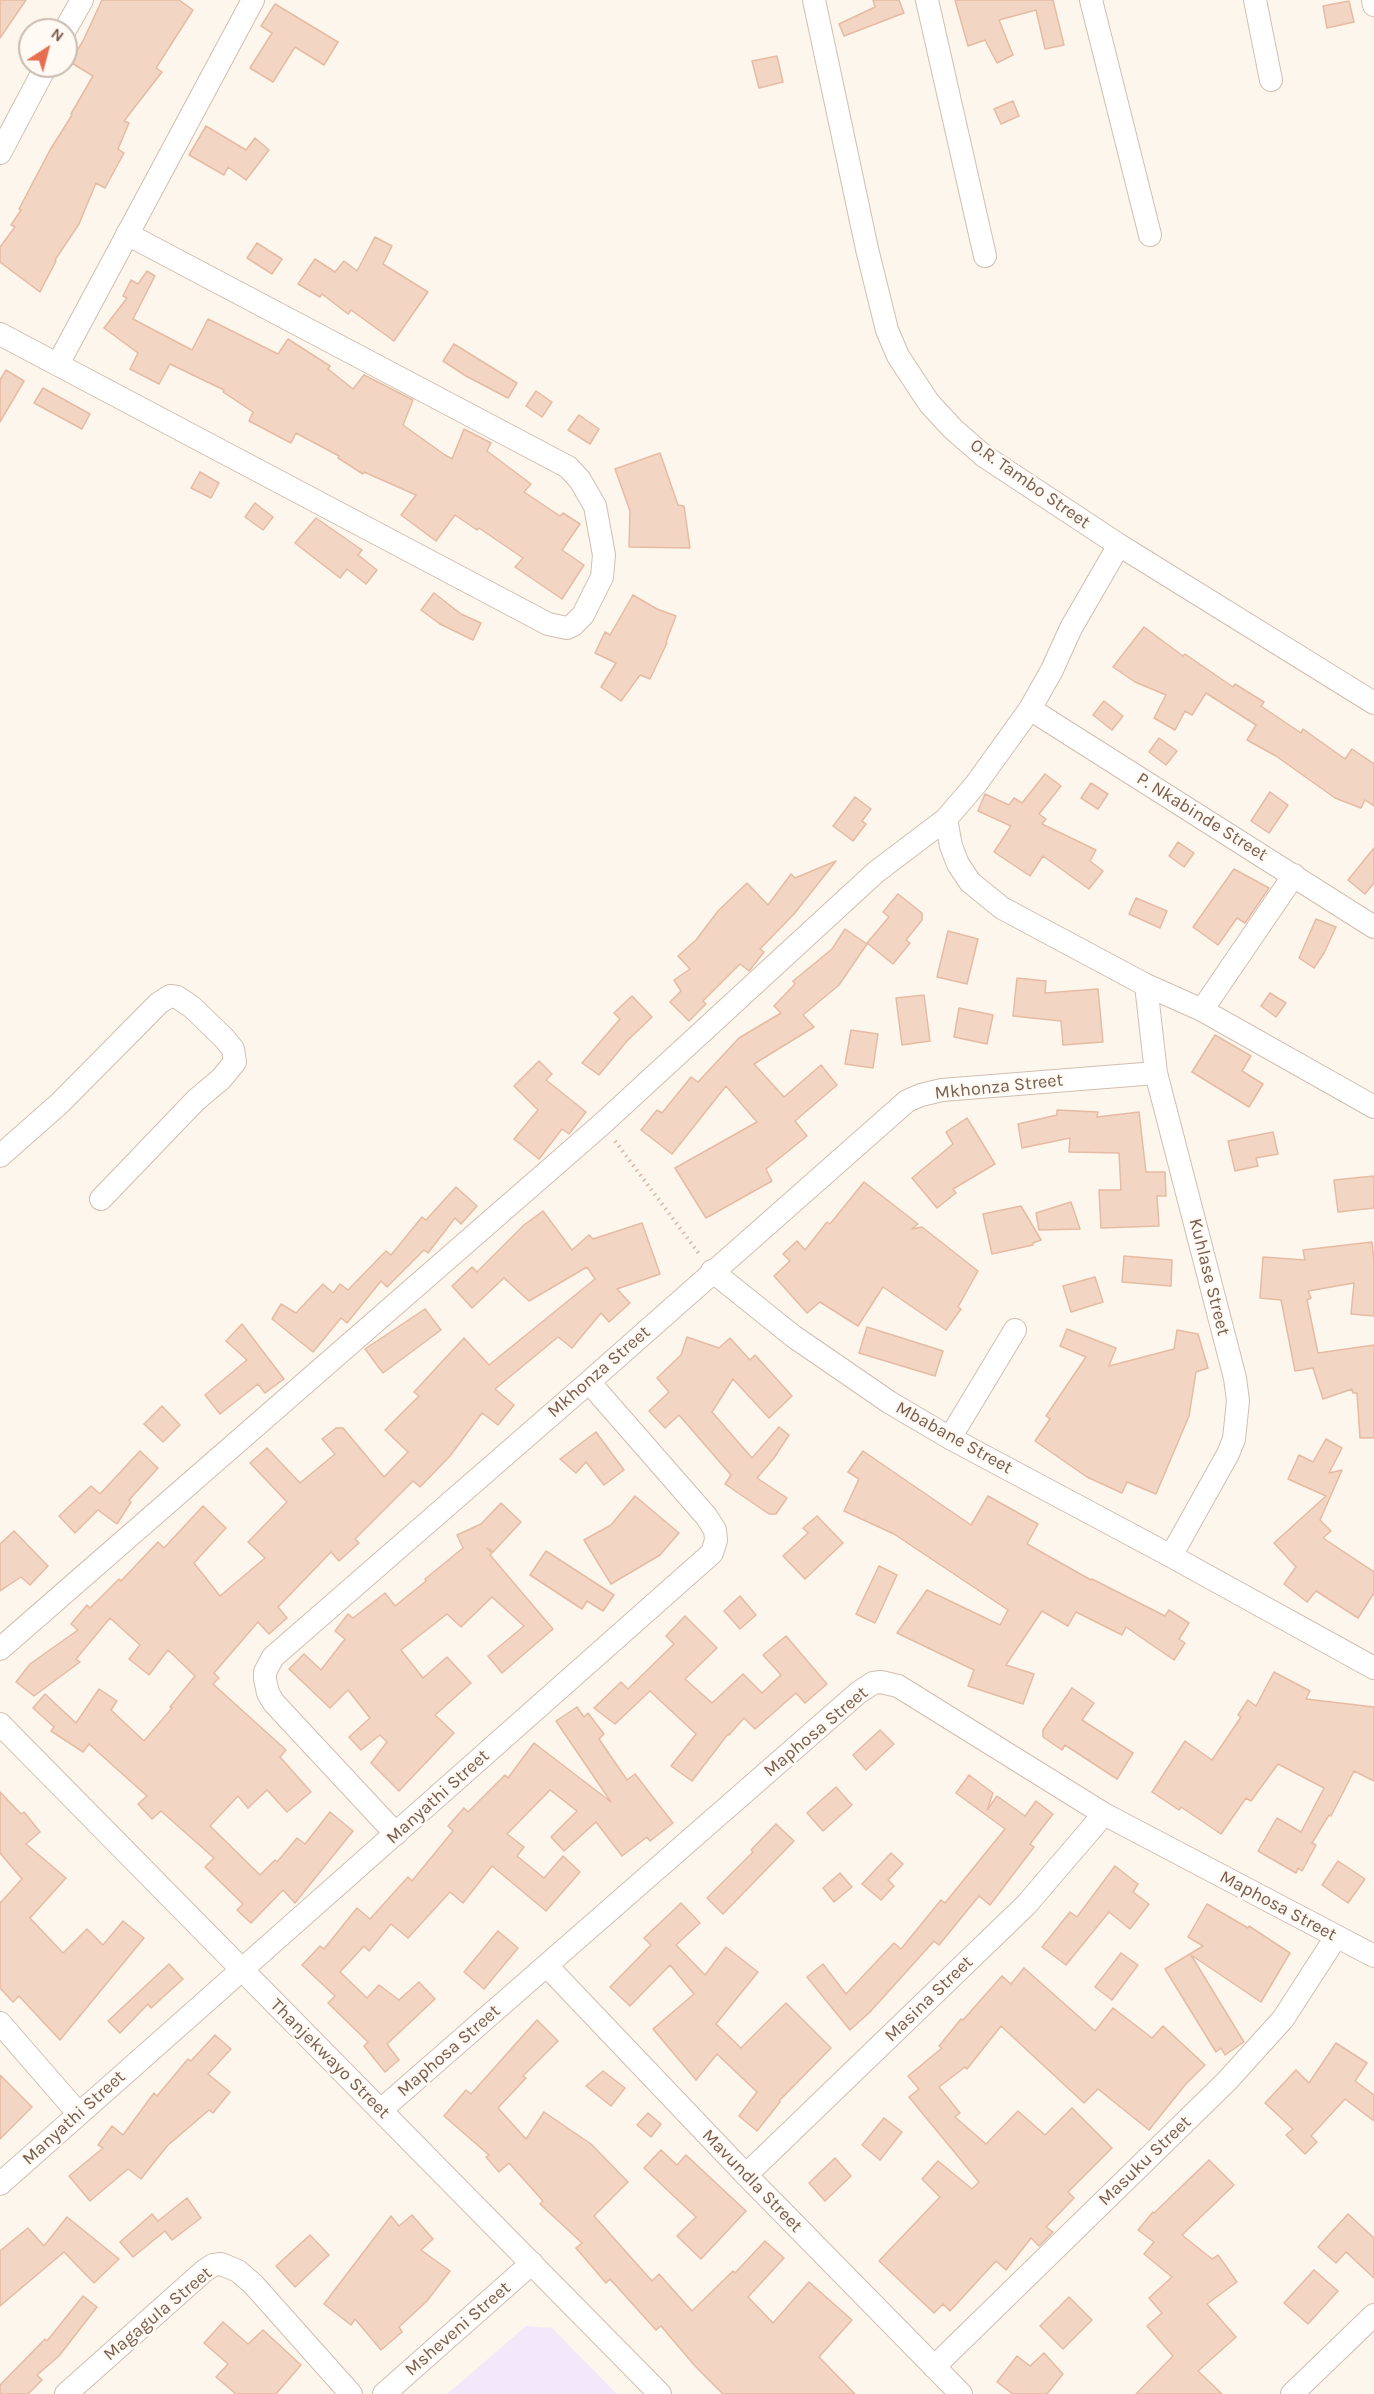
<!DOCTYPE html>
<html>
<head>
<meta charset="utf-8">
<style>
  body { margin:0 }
  #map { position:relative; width:1374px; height:2394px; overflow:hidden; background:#fdf6ec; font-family:Karla,sans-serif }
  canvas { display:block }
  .north { position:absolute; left:18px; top:18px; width:60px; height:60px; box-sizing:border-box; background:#fffaf3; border:2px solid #cabbb1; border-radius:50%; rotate:36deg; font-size:16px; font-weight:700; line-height:24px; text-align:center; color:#7a5c4d }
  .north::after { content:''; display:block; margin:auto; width:21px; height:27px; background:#e76f51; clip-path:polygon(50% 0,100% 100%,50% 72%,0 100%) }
</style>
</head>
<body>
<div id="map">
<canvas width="1374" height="2394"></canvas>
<div class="north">N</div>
</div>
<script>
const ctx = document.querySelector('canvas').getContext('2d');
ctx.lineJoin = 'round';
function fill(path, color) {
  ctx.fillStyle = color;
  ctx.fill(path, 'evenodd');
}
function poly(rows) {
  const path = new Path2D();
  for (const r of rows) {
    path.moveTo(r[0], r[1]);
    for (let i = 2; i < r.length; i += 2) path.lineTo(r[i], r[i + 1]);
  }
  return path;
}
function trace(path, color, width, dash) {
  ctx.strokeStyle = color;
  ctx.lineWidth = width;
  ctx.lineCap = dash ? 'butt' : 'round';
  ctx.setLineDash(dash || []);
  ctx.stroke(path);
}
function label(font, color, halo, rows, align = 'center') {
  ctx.font = font + ' Karla,sans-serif';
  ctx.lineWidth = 5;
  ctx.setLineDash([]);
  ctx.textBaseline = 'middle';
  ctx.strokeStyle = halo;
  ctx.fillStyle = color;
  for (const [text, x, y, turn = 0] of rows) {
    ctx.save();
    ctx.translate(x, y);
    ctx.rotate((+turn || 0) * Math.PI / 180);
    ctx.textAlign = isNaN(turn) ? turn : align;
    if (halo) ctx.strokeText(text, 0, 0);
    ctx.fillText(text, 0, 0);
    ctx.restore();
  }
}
fill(poly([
  [526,2326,552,2328,617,2394,447,2394]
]), '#f3e8fa');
const building = poly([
  [0,0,26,0,0,38,0,0],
  [102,0,179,0,193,10,156,68,162,72,124,121,129,123,118,149,124,153,105,188,96,183,79,224,55,260,56,261,40,292,0,262,0,247,15,227,11,225,21,210,19,209,50,150,72,115,71,114,93,76,70,62,83,41,102,0],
  [873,0,899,0,904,13,844,36,839,24,875,7,873,0],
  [955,0,1053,0,1064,45,1045,49,1036,10,999,20,1013,55,997,63,985,40,968,46,955,0],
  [1349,1,1354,22,1327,28,1323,6,1349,1],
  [275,4,338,42,324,65,295,47,273,82,250,68,272,33,261,26,275,4],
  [777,56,783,82,759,88,752,61,777,56],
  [1013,101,1019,116,1001,124,994,109,1013,101],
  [206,126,246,150,255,138,269,150,246,180,228,167,224,175,189,155,206,126],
  [375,237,392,246,383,264,428,292,394,341,351,310,348,314,322,294,320,297,298,284,315,259,335,272,344,261,357,271,375,237],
  [257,243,282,259,272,274,247,258,257,243],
  [147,271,155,276,133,319,192,350,208,319,278,354,288,339,330,366,328,369,353,389,364,375,413,400,403,425,445,455,452,459,464,429,491,443,487,451,531,484,524,492,560,516,563,513,580,524,562,550,584,565,562,599,515,567,523,558,479,528,477,530,455,515,436,541,401,515,416,495,364,472,363,474,338,458,339,456,296,433,291,443,249,421,253,412,223,392,224,390,170,364,159,384,130,369,138,353,104,328,127,298,123,296,131,280,138,284,147,271],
  [454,344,517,383,508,398,466,376,443,361,454,344],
  [6,370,24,381,0,422,0,380,6,370],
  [43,388,90,414,82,429,34,403,43,388],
  [536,391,552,402,542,417,526,406,536,391],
  [579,415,599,429,590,444,568,430,579,415],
  [660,453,678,505,684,506,690,548,629,547,630,511,615,469,660,453],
  [200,472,219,483,211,498,191,488,200,472],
  [255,503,273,517,263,530,245,517,255,503],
  [316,518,362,550,358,555,377,570,366,584,347,569,340,578,295,543,316,518],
  [434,593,461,614,481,623,473,640,440,624,421,610,434,593],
  [633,595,657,609,676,616,666,642,667,643,650,679,640,675,621,701,601,687,616,663,595,653,605,632,610,635,633,595],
  [1144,627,1183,656,1185,654,1233,687,1235,684,1264,702,1261,706,1301,733,1303,729,1345,759,1352,749,1374,764,1374,806,1365,800,1361,808,1335,798,1276,756,1247,740,1256,725,1206,693,1192,715,1185,711,1175,730,1154,718,1166,695,1135,682,1113,667,1144,627],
  [1104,701,1123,716,1112,730,1093,715,1104,701],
  [1159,738,1177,751,1166,765,1149,752,1159,738],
  [1045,774,1061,786,1039,814,1046,819,1042,824,1096,850,1090,861,1103,871,1089,889,1043,856,1030,876,994,852,1011,826,978,811,985,794,1009,805,1014,798,1022,803,1045,774],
  [1091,783,1108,794,1098,809,1081,798,1091,783],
  [1270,792,1288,805,1269,833,1251,821,1270,792],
  [855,797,871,809,862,821,866,824,853,841,833,826,855,797],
  [1178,842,1194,853,1184,867,1169,856,1178,842],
  [1374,848,1374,883,1365,894,1348,880,1374,848],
  [836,861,794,914,760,949,764,952,749,971,740,964,703,1001,706,1004,689,1021,670,1002,681,991,674,980,690,969,678,956,696,940,718,911,747,883,768,905,791,874,795,878,836,861],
  [1234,869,1269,888,1245,923,1237,918,1218,945,1193,927,1234,869],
  [898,894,922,913,922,920,906,940,910,943,893,964,867,943,889,917,883,912,898,894],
  [1136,898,1167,911,1160,928,1129,914,1136,898],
  [1316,919,1336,927,1324,953,1314,968,1299,958,1316,919],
  [845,929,867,944,839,985,803,1015,814,1027,754,1064,784,1097,821,1065,837,1085,795,1121,807,1136,766,1169,772,1181,706,1218,675,1168,757,1122,726,1086,672,1154,641,1130,657,1110,662,1113,691,1077,698,1082,739,1038,781,1013,774,1006,795,984,793,981,832,949,845,929],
  [948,931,978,939,967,984,937,977,948,931],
  [1017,978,1046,981,1045,993,1098,989,1103,1042,1063,1045,1061,1021,1013,1016,1017,978],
  [1270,993,1286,1003,1276,1017,1261,1006,1270,993],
  [924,995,930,1041,902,1045,896,998,924,995],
  [632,996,652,1017,627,1041,599,1075,582,1063,620,1019,614,1013,632,996],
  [959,1008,993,1015,987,1044,954,1037,959,1008],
  [851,1030,878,1034,873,1068,845,1064,851,1030],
  [1215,1035,1251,1056,1242,1071,1263,1084,1249,1107,1192,1072,1215,1035],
  [539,1061,552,1074,546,1080,586,1112,569,1134,562,1129,539,1159,514,1139,538,1110,514,1086,539,1061],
  [1057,1110,1098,1112,1097,1117,1139,1112,1146,1172,1165,1172,1166,1196,1157,1196,1159,1226,1101,1228,1099,1190,1121,1190,1119,1153,1069,1152,1070,1138,1022,1148,1018,1124,1057,1115,1057,1110],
  [967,1118,995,1164,953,1189,956,1193,937,1208,912,1178,953,1144,946,1132,967,1118],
  [1273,1132,1278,1154,1256,1158,1258,1166,1235,1171,1228,1141,1273,1132],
  [1374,1176,1374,1208,1338,1212,1334,1180,1374,1176],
  [864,1182,918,1224,912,1229,922,1227,978,1271,958,1307,961,1309,946,1330,883,1287,858,1326,820,1302,807,1313,774,1276,790,1261,783,1254,797,1241,805,1250,827,1222,830,1224,864,1182],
  [456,1187,477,1206,461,1224,455,1218,428,1253,424,1250,387,1287,381,1281,347,1323,341,1318,313,1352,272,1319,281,1304,296,1313,323,1284,333,1293,340,1284,348,1290,386,1251,391,1255,422,1217,426,1220,456,1187],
  [1071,1202,1080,1229,1039,1230,1036,1213,1071,1202],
  [1021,1206,1041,1240,1033,1243,1033,1245,992,1254,983,1214,1021,1206],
  [543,1211,572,1250,589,1235,593,1239,642,1223,660,1274,617,1289,630,1303,609,1322,601,1313,572,1348,558,1337,495,1389,514,1405,498,1425,482,1413,450,1456,420,1487,413,1481,355,1539,359,1543,339,1561,331,1552,278,1607,287,1618,269,1634,258,1622,214,1673,219,1678,213,1684,286,1750,280,1757,311,1792,287,1812,267,1790,248,1808,238,1796,210,1826,260,1875,275,1860,277,1862,297,1838,305,1844,330,1812,353,1831,295,1903,283,1890,251,1923,237,1910,243,1904,205,1867,214,1858,161,1811,152,1819,138,1804,147,1796,89,1744,83,1752,51,1731,54,1727,33,1708,45,1694,76,1723,99,1689,117,1701,111,1710,144,1741,172,1708,170,1707,195,1676,168,1650,149,1675,129,1659,140,1645,110,1618,76,1659,80,1662,34,1696,16,1682,30,1664,78,1630,71,1624,87,1605,90,1608,119,1579,121,1581,158,1542,164,1548,203,1506,226,1528,194,1563,220,1596,265,1558,248,1542,287,1502,250,1463,267,1448,300,1483,335,1454,322,1439,336,1428,343,1428,384,1477,408,1452,385,1430,419,1396,414,1392,464,1338,489,1365,595,1279,587,1267,529,1301,504,1278,472,1308,452,1286,472,1267,477,1272,524,1225,543,1211],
  [1372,1242,1374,1260,1374,1316,1351,1314,1354,1283,1308,1291,1311,1298,1307,1300,1318,1353,1374,1345,1374,1438,1360,1438,1357,1393,1353,1393,1352,1389,1323,1399,1313,1368,1295,1371,1281,1300,1260,1298,1263,1257,1305,1260,1303,1250,1372,1242],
  [1124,1256,1172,1260,1171,1286,1122,1282,1124,1256],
  [1095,1277,1103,1302,1071,1312,1063,1286,1095,1277],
  [425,1309,441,1330,383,1373,365,1349,425,1309],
  [242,1324,284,1379,265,1393,258,1384,220,1414,205,1395,247,1360,226,1341,242,1324],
  [867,1327,943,1351,935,1376,859,1353,867,1327],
  [1067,1329,1116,1348,1109,1366,1174,1349,1177,1330,1198,1334,1208,1368,1196,1372,1189,1416,1156,1494,1127,1482,1122,1493,1087,1477,1035,1441,1050,1419,1046,1416,1086,1357,1060,1346,1067,1329],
  [687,1337,719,1348,730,1338,750,1360,755,1355,792,1396,769,1418,733,1379,712,1412,752,1458,779,1427,789,1435,774,1458,757,1478,787,1498,776,1514,769,1514,725,1484,731,1475,679,1415,665,1428,649,1411,669,1392,657,1378,681,1355,687,1337],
  [162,1406,180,1425,163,1442,144,1424,162,1406],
  [596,1432,624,1470,604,1485,586,1462,576,1473,560,1459,596,1432],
  [1326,1439,1342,1448,1329,1473,1342,1470,1320,1520,1331,1531,1323,1538,1374,1572,1374,1593,1358,1618,1316,1591,1307,1602,1284,1584,1296,1567,1274,1543,1326,1496,1288,1479,1299,1455,1313,1462,1326,1439],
  [140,1451,158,1468,129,1500,131,1502,117,1524,98,1510,75,1533,59,1516,91,1486,100,1494,140,1451],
  [863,1451,971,1525,988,1496,1038,1524,1027,1544,1091,1580,1092,1579,1165,1616,1169,1610,1189,1623,1179,1639,1185,1643,1174,1660,1126,1627,1122,1635,1076,1612,1068,1626,1042,1611,1006,1665,1034,1674,1023,1704,968,1686,974,1670,897,1633,927,1590,1000,1625,1008,1610,894,1534,844,1511,859,1479,848,1472,863,1451],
  [635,1496,679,1533,660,1555,611,1584,584,1540,611,1525,635,1496],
  [501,1503,521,1522,493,1552,487,1548,492,1553,490,1555,553,1629,502,1673,488,1656,524,1626,492,1597,461,1627,447,1614,401,1650,423,1678,447,1657,471,1683,435,1715,454,1733,399,1791,371,1763,387,1742,380,1735,361,1750,349,1737,370,1718,348,1690,330,1708,289,1669,304,1654,321,1670,345,1639,335,1631,348,1614,353,1618,385,1593,395,1606,426,1581,425,1579,463,1548,457,1535,481,1524,501,1503],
  [817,1516,843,1543,805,1579,783,1556,808,1533,803,1528,817,1516],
  [14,1531,48,1566,30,1585,21,1577,0,1591,0,1544,14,1531],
  [546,1551,614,1595,603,1611,587,1601,582,1609,530,1575,546,1551],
  [879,1566,897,1575,875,1623,856,1614,879,1566],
  [740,1596,756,1615,740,1629,724,1611,740,1596],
  [685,1616,717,1648,685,1679,712,1703,743,1674,762,1693,781,1675,763,1655,786,1636,827,1684,805,1703,796,1693,755,1729,744,1718,729,1735,728,1734,692,1781,671,1766,696,1734,650,1691,615,1724,594,1708,621,1682,628,1689,674,1644,666,1636,685,1616],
  [1274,1672,1310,1691,1306,1699,1374,1707,1374,1781,1354,1771,1331,1816,1329,1815,1312,1843,1316,1845,1302,1871,1298,1868,1296,1873,1258,1851,1277,1818,1301,1832,1324,1788,1278,1764,1251,1801,1246,1798,1221,1834,1181,1807,1179,1810,1152,1792,1185,1741,1212,1760,1241,1717,1238,1715,1248,1700,1256,1706,1274,1672],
  [1072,1688,1094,1703,1082,1720,1133,1753,1117,1779,1065,1745,1062,1750,1043,1737,1043,1730,1072,1688],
  [577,1707,584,1717,588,1713,604,1734,599,1739,627,1780,635,1774,673,1823,650,1841,647,1837,622,1856,596,1822,564,1851,551,1837,577,1811,550,1790,507,1834,524,1847,517,1856,544,1878,563,1856,580,1872,546,1911,492,1866,463,1903,450,1892,408,1938,391,1924,369,1951,364,1946,340,1972,367,1998,379,1985,399,2000,419,1982,435,1999,387,2044,399,2060,385,2072,364,2046,368,2042,328,2003,335,1996,302,1965,320,1946,324,1949,357,1908,370,1919,408,1877,412,1881,453,1831,448,1826,464,1808,468,1812,505,1775,508,1778,534,1743,611,1802,556,1721,577,1707],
  [880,1730,894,1744,866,1770,853,1755,880,1730],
  [969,1775,993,1793,987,1810,997,1796,1025,1816,1036,1801,1053,1814,1030,1844,1034,1847,990,1905,979,1896,939,1945,934,1941,870,2012,850,2030,807,1977,823,1964,846,1994,894,1943,901,1949,941,1900,945,1903,1005,1829,956,1793,969,1775],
  [836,1787,852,1805,823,1831,807,1813,836,1787],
  [0,1792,21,1814,24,1812,40,1832,26,1844,66,1878,30,1918,63,1953,87,1929,103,1945,123,1921,144,1938,60,2040,19,1996,13,2002,0,1988,0,1903,22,1879,0,1853,0,1792],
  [776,1824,794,1841,723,1914,707,1898,753,1852,751,1850,776,1824],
  [891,1853,903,1864,888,1880,894,1886,881,1900,862,1884,891,1853],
  [1338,1861,1365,1879,1348,1903,1322,1885,1338,1861],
  [1115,1866,1138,1884,1133,1892,1149,1904,1130,1929,1109,1912,1066,1965,1042,1947,1070,1912,1077,1917,1115,1866],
  [840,1873,852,1887,834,1902,823,1888,840,1873],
  [681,1903,700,1923,676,1945,705,1975,726,1947,758,1972,716,2024,741,2048,786,2003,831,2048,779,2101,780,2102,757,2131,739,2116,757,2092,717,2054,696,2080,653,2029,694,1994,670,1965,630,2006,610,1987,651,1945,644,1938,681,1903],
  [1207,1904,1248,1928,1249,1926,1290,1953,1261,2002,1191,1955,1244,2042,1225,2055,1221,2048,1216,2052,1165,1969,1203,1946,1188,1937,1207,1904],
  [498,1931,518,1948,484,1989,464,1972,498,1931],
  [1121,1953,1138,1965,1112,2000,1095,1987,1121,1953],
  [169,1964,183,1979,151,2008,148,2004,120,2033,108,2021,169,1964],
  [1024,1968,1095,2031,1113,2008,1152,2038,1163,2026,1205,2065,1185,2085,1149,2130,1098,2089,1084,2103,1001,2026,967,2069,965,2067,939,2087,960,2113,955,2117,986,2144,1018,2111,1045,2135,1072,2108,1112,2148,1068,2192,1074,2198,1046,2227,1053,2232,1039,2246,1031,2238,1006,2270,996,2261,950,2311,943,2304,934,2313,879,2261,940,2197,922,2179,938,2161,972,2189,979,2182,909,2097,919,2089,908,2076,942,2048,939,2046,961,2019,963,2020,1002,1976,1011,1984,1024,1968],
  [537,2020,558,2041,523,2076,526,2078,498,2108,526,2139,544,2112,591,2144,628,2182,594,2216,652,2281,659,2274,692,2311,733,2271,735,2273,765,2241,784,2258,748,2297,773,2323,809,2282,852,2320,819,2357,855,2394,723,2394,695,2366,661,2326,656,2330,610,2279,606,2283,576,2248,582,2243,540,2204,543,2201,509,2163,499,2172,486,2157,489,2155,444,2116,466,2090,471,2094,537,2020],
  [215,2035,231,2049,208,2074,230,2092,213,2113,209,2110,167,2146,141,2179,128,2169,90,2201,69,2176,103,2148,98,2145,112,2126,123,2135,154,2093,157,2096,188,2059,191,2061,215,2035],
  [1336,2043,1367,2063,1355,2081,1374,2095,1374,2121,1345,2099,1311,2136,1317,2142,1305,2154,1286,2135,1293,2129,1265,2103,1296,2070,1309,2083,1336,2043],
  [603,2071,625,2088,611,2106,586,2086,603,2071],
  [0,2075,32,2107,0,2139,0,2075],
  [648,2113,661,2124,651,2137,637,2125,648,2113],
  [884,2118,902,2132,880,2160,862,2145,884,2118],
  [661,2150,677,2165,686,2155,746,2211,701,2259,677,2236,696,2217,644,2168,661,2150],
  [835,2158,851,2176,825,2201,809,2183,835,2158],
  [1209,2160,1234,2185,1182,2235,1212,2259,1218,2255,1237,2282,1207,2304,1236,2337,1198,2371,1222,2394,1136,2394,1173,2356,1147,2326,1162,2313,1149,2298,1172,2277,1144,2254,1154,2242,1138,2230,1153,2212,1154,2213,1209,2160],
  [187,2198,201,2218,172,2240,165,2231,133,2257,120,2242,152,2214,158,2221,187,2198],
  [1348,2214,1374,2238,1374,2278,1346,2252,1336,2263,1318,2247,1348,2214],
  [412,2215,433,2239,421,2250,450,2271,427,2301,399,2327,402,2332,381,2350,355,2319,351,2325,324,2304,391,2216,399,2226,412,2215],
  [67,2217,119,2259,94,2283,64,2252,0,2306,0,2251,28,2228,44,2246,67,2217],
  [310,2235,329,2255,295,2287,276,2266,310,2235],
  [1314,2270,1338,2291,1308,2324,1284,2303,1314,2270],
  [83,2296,97,2307,59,2356,37,2375,42,2380,28,2394,0,2394,0,2385,45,2339,47,2341,83,2296],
  [1069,2297,1092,2320,1063,2349,1040,2326,1069,2297],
  [223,2322,248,2344,263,2330,301,2365,276,2394,236,2394,216,2377,228,2364,204,2343,223,2322],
  [1044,2353,1063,2374,1047,2394,1013,2394,997,2382,1017,2356,1030,2366,1044,2353]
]);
fill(building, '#f3d5c3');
trace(building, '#e6bba3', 1.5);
const minor = poly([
  [814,0,867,249,887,330,898,356,929,403,953,429,984,456,1119,545,1374,703],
  [927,0,985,256],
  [1091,0,1150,235],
  [1255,0,1271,80],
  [1373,0,1374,5],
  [65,30,82,0],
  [0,153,46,66],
  [0,334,548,624,567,628,573,625,583,615,602,577,604,555,595,506,580,480,568,467,127,234],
  [58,364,253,0],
  [1030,709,1374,927],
  [946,819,951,846,958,864,970,882,1002,908,1146,985,1202,1010,1374,1107],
  [1146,985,1156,1073,1235,1378,1238,1401,1234,1439,1228,1454,1171,1556],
  [1202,1010,1294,875],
  [0,1156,60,1103,159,1003,170,996,177,997,192,1007,224,1038,233,1049,235,1062,221,1079,196,1100,101,1199],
  [712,1271,793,1336,889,1402,950,1438,1171,1556,1374,1668],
  [950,1438,1015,1330],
  [0,1649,602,1124,876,872,946,819,976,784,1030,709,1052,670,1071,628,1119,545],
  [0,1724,660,2394],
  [396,1834,274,1703,268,1693,265,1679,265,1672,273,1657,589,1382,907,1101,921,1095,942,1090,1156,1073],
  [547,1966,746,2175,961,2394],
  [0,2023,79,2114],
  [381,2110,858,1693,873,1683,881,1682,898,1686,1104,1814,1374,1956],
  [746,2175,1026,1905,1104,1814],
  [0,2184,712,1553,716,1540,715,1530,706,1516,589,1382],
  [934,2367,1227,2081,1283,2019,1336,1937],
  [66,2394,204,2271,213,2265,221,2264,238,2271,253,2284,351,2394],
  [384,2394,532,2263],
  [1292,2394,1374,2315]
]);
trace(minor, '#d1beb0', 24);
trace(poly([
  [615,1141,700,1255]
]), '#d9b8a5', 4, [1.5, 4.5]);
trace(minor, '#fff', 22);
label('18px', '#7a5c4d', '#fffaf3', [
  ["O.R. Tambo Street",1030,484,35],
  ["P. Nkabinde Street",1202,817,32],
  ["Mkhonza Street",999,1087,-6],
  ["Kuhlase Street",1209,1277,76],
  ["Mkhonza Street",599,1372,-41],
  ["Mbabane Street",954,1438,29],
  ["Maphosa Street",816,1732,-40],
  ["Manyathi Street",438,1797,-42],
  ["Maphosa Street",1278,1906,28],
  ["Masina Street",929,1999,-44],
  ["Maphosa Street",449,2051,-41],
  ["Thanjekwayo Street",330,2059,45],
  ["Manyathi Street",74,2118,-42],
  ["Masuku Street",1145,2161,-44],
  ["Mavundla Street",752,2181,46],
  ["Magagula Street",158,2314,-40],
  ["Msheveni Street",458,2329,-41]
]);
</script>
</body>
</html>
